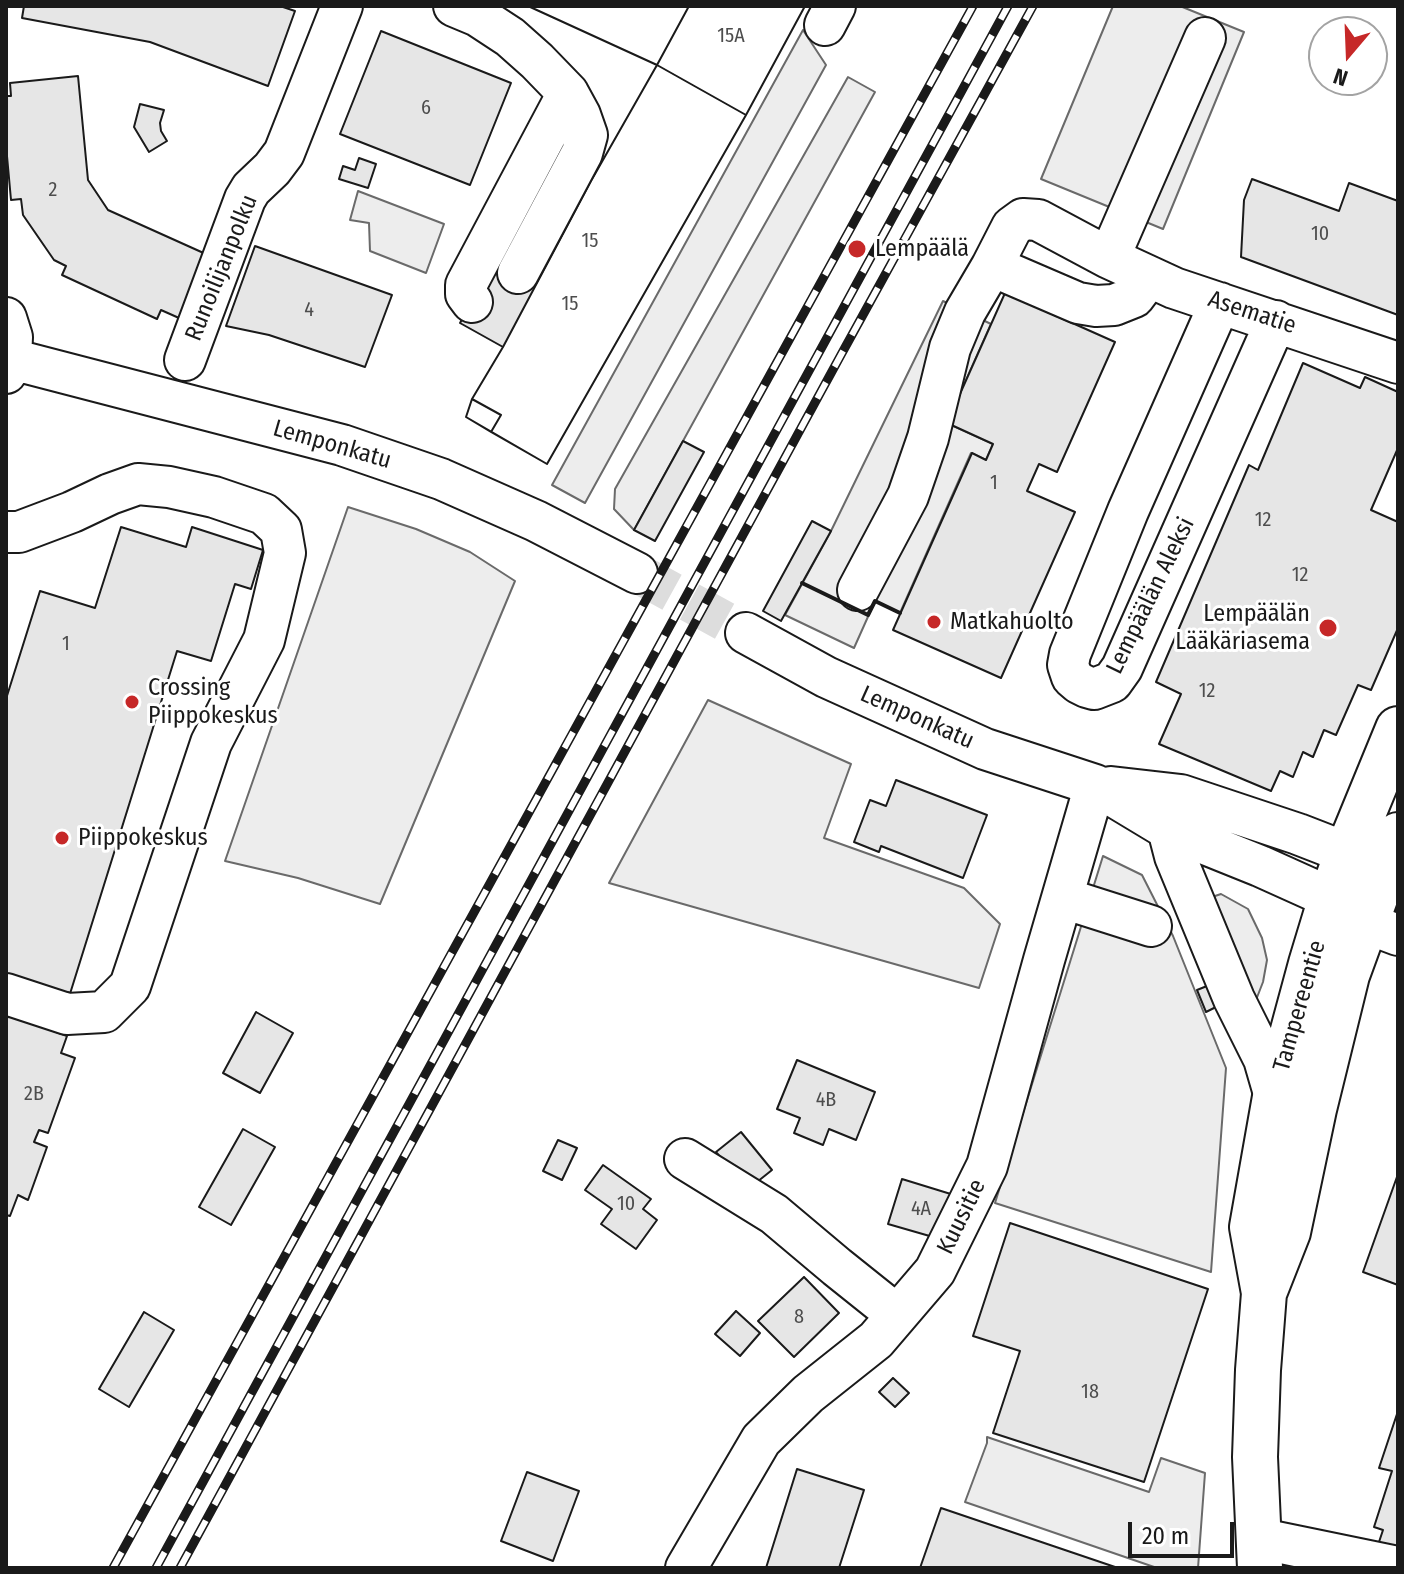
<!DOCTYPE html>
<html>
<head>
<meta charset="utf-8">
<style>
  body { margin:0 }
  #map { position:relative; width:1404px; height:1574px; overflow:hidden; background:#fff; font-family:"Fira Sans Condensed",sans-serif }
  canvas { display:block }
  .frame { position:absolute; inset:0; border:8px solid #1a1a1a; pointer-events:none }
  .north { position:absolute; left:1308px; top:16px; width:80px; height:80px; box-sizing:border-box; background:#fff; border:2px solid #a3a3a3; border-radius:50%; rotate:199deg; font-size:22px; font-weight:700; line-height:32px; text-align:center; color:#1a1a1a }
  .north::after { content:''; display:block; margin:auto; width:28px; height:36px; background:#c62828; clip-path:polygon(50% 0,100% 100%,50% 72%,0 100%) }
  .scale { position:absolute; left:1128px; top:1522px; width:106px; height:36px; box-sizing:border-box; border:4px solid #1a1a1a; border-top:0; padding-left:10px; font-size:24px; line-height:28px; white-space:nowrap; color:#1a1a1a; -webkit-text-stroke:6px #fff; paint-order:stroke }
</style>
</head>
<body>
<div id="map">
<canvas width="1404" height="1574"></canvas>
<div class="frame"></div>
<div class="north">N</div>
<div class="scale">20 m</div>
</div>
<script>
const ctx = document.querySelector('canvas').getContext('2d');
ctx.lineJoin = 'round';
function fill(path, color) {
  ctx.fillStyle = color;
  ctx.fill(path, 'evenodd');
}
function poly(rows) {
  const path = new Path2D();
  for (const r of rows) {
    path.moveTo(r[0], r[1]);
    for (let i = 2; i < r.length; i += 2) path.lineTo(r[i], r[i + 1]);
  }
  return path;
}
function trace(path, color, width, dash) {
  ctx.strokeStyle = color;
  ctx.lineWidth = width;
  ctx.lineCap = dash ? 'butt' : 'round';
  ctx.setLineDash(dash || []);
  ctx.stroke(path);
}
function label(font, color, halo, rows, align = 'center') {
  ctx.font = font + ' "Fira Sans Condensed",sans-serif';
  ctx.lineWidth = 6;
  ctx.setLineDash([]);
  ctx.textBaseline = 'middle';
  ctx.strokeStyle = halo;
  ctx.fillStyle = color;
  for (const [text, x, y, turn = 0] of rows) {
    ctx.save();
    ctx.translate(x, y);
    ctx.rotate((+turn || 0) * Math.PI / 180);
    ctx.textAlign = isNaN(turn) ? turn : align;
    if (halo) ctx.strokeText(text, 0, 0);
    ctx.fillText(text, 0, 0);
    ctx.restore();
  }
}
const built = poly([
  [1113,6,1180,6,1244,32,1163,229,1041,179,1113,6],
  [803,30,826,65,585,503,552,485,803,30],
  [848,77,875,92,634,530,614,509,615,489,848,77],
  [358,191,444,224,426,273,370,251,369,223,350,220,358,191],
  [943,301,991,324,947,423,993,444,986,460,971,453,900,613,875,601,854,648,785,615,831,531,943,301],
  [348,507,416,529,470,552,515,581,380,904,298,878,225,861,348,507],
  [708,700,851,764,824,838,964,888,1000,924,979,988,609,883,708,700],
  [1103,856,1142,875,1173,936,1226,1068,1211,1272,995,1203,1103,856],
  [1221,894,1248,909,1262,938,1267,960,1263,982,1256,1000,1212,897,1221,894],
  [987,1437,1149,1492,1161,1458,1205,1473,1198,1568,1157,1568,965,1502,987,1443,987,1437]
]);
fill(built, '#ededed');
trace(built, '#6a6a6a', 2);
const building = poly([
  [24,6,280,6,295,11,268,86,150,42,22,18,24,6],
  [528,6,689,6,657,65,528,6],
  [528,6,805,6,746,115,547,464,466,417,472,399,503,347,591,181,657,65,528,6],
  [689,6,805,6,746,115,657,65,689,6],
  [381,31,511,83,470,185,340,134,381,31],
  [657,65,746,115,547,464,491,432,501,415,472,399,503,347,460,323,554,159,591,181,657,65],
  [78,76,88,180,108,210,208,255,179,318,161,310,157,319,62,275,66,266,54,260,23,215,21,199,11,200,6,145,6,96,11,96,10,83,78,76],
  [140,104,164,110,160,123,161,131,167,141,149,152,134,127,140,104],
  [359,158,376,164,368,188,339,179,343,166,355,170,359,158],
  [1252,179,1339,211,1349,183,1398,201,1398,315,1241,257,1244,200,1252,179],
  [255,246,392,295,365,367,269,335,226,326,255,246],
  [1005,293,1115,342,1057,472,1039,464,1027,491,1075,512,1001,678,893,630,972,453,986,460,993,444,947,423,1005,293],
  [1303,363,1360,388,1365,377,1398,392,1398,448,1371,510,1398,522,1398,628,1371,690,1358,685,1336,735,1324,730,1313,757,1303,752,1293,777,1280,771,1271,791,1159,744,1181,694,1156,682,1249,465,1258,470,1303,363],
  [472,399,501,415,491,432,466,417,472,399],
  [683,441,704,452,655,541,634,530,683,441],
  [812,521,831,531,781,621,763,611,812,521],
  [121,527,186,547,192,527,263,550,251,589,235,584,211,661,177,651,69,997,6,978,6,699,40,591,95,608,121,527],
  [896,780,987,815,963,878,881,846,879,852,854,842,870,800,886,806,896,780],
  [1207,986,1216,1007,1206,1012,1197,990,1207,986],
  [256,1012,293,1033,260,1093,223,1073,256,1012],
  [10,1015,67,1036,61,1053,75,1058,48,1133,39,1130,34,1142,47,1147,28,1200,18,1195,10,1216,6,1215,6,1019,10,1015],
  [797,1060,875,1092,856,1140,829,1129,823,1145,794,1133,800,1118,777,1109,797,1060],
  [243,1129,275,1147,231,1225,199,1207,243,1129],
  [741,1132,772,1170,747,1190,716,1152,741,1132],
  [558,1140,577,1148,562,1180,543,1171,558,1140],
  [603,1165,651,1199,643,1209,657,1220,636,1249,601,1224,612,1209,585,1190,603,1165],
  [1398,1174,1398,1285,1363,1272,1398,1174],
  [902,1179,954,1195,940,1239,888,1224,902,1179],
  [1010,1223,1208,1289,1144,1482,993,1433,1020,1351,973,1336,1010,1223],
  [804,1277,839,1313,794,1357,758,1321,804,1277],
  [736,1311,760,1333,740,1356,715,1334,736,1311],
  [144,1312,174,1330,129,1407,99,1389,144,1312],
  [893,1378,909,1393,895,1407,879,1392,893,1378],
  [1397,1414,1398,1414,1398,1552,1378,1545,1383,1530,1374,1527,1392,1471,1379,1468,1397,1414],
  [797,1469,864,1490,839,1568,766,1568,797,1469],
  [527,1472,579,1491,553,1561,501,1541,527,1472],
  [941,1508,1118,1568,920,1568,941,1508]
]);
fill(building, '#e6e6e6');
trace(building, '#1a1a1a', 2);
trace(poly([
  [637,573,746,633]
]), '#ddd', 40, [40, 20]);
const minor = poly([
  [454,6,478,16,510,37,537,61,568,93,580,115,587,135,582,153,518,273],
  [825,25,835,6],
  [1109,258,1205,38],
  [1149,277,1134,297,1114,305,1096,306,1078,303,992,266,1012,227,1023,219,1038,220,1109,258,1174,288,1398,363],
  [472,302,466,294,466,285,568,93],
  [1220,303,1128,511,1070,654,1068,665,1072,677,1079,683,1087,687,1094,689,1112,682,1122,668,1276,321],
  [6,318,12,337,11,359,6,373],
  [11,359,342,445,441,479,536,521,637,573],
  [185,360,245,199,251,189,272,169,284,153,342,6],
  [6,532,19,532,72,512,110,494,138,484,169,487,214,497,264,514,281,530,285,553,264,640,211,743,130,986,104,1012,67,1014,6,994],
  [858,590,908,496,928,438,950,348,965,312,992,266],
  [746,633,826,677,985,749,1095,785,1168,829,1260,866,1331,898,1366,923,1398,935],
  [1111,787,1181,795,1298,834,1347,853,1375,871],
  [1168,829,1175,856,1234,999,1264,1059,1275,1097],
  [1063,898,1151,926],
  [685,1159,774,1214,837,1267,897,1315],
  [1257,1538,1398,1567],
  [686,1568,761,1440,808,1394,876,1340,935,1271,987,1166,1044,960,1095,785]
]);
const major = poly([
  [1264,1293,1288,1232,1314,1109,1347,975,1398,835],
  [1260,1568,1255,1457,1258,1370,1264,1293,1252,1227,1275,1097,1311,964,1331,898,1347,853,1398,729]
]);
trace(minor, '#1a1a1a', 44);
trace(major, '#1a1a1a', 48);
trace(minor, '#fff', 40);
trace(major, '#fff', 44);
const rail = poly([
  [113,1568,973,6],
  [156,1568,1008,6],
  [180,1568,842,353,1033,6]
]);
trace(rail, '#1a1a1a', 9);
trace(rail, '#fff', 6, [18]);
trace(poly([
  [802,583,868,615,875,601,900,613]
]), '#1a1a1a', 4);
for (const [x, y, r, color] of [
  [857,249,10,"#c62828"],
  [934,622,8,"#c62828"],
  [1328,628,10,"#c62828"],
  [132,702,8,"#c62828"],
  [62,838,8,"#c62828"]
]) {
  const dot = new Path2D();
  dot.arc(x, y, r, 0, 2 * Math.PI);
  ctx.fillStyle = color;
  ctx.fill(dot);
  trace(dot, '#fff', 3);
}
label('20px', '#4d4d4d', null, [
  ["15A",731,36],
  ["6",426,108],
  ["2",53,190],
  ["10",1320,234],
  ["15",590,241],
  ["15",570,304],
  ["4",309,310],
  ["1",994,483],
  ["12",1263,520],
  ["12",1300,575],
  ["1",66,644],
  ["12",1207,691],
  ["2B",34,1094],
  ["4B",826,1100],
  ["10",626,1204],
  ["4A",921,1209],
  ["8",799,1317],
  ["18",1090,1392]
]);
label('24px', '#1a1a1a', '#fff', [
  ["Lempäälä",875,249],
  ["Lempäälän",1310,614,"right"],
  ["Lääkäriasema",1310,642,"right"],
  ["Matkahuolto",950,622],
  ["Crossing",148,688],
  ["Piippokeskus",148,716],
  ["Piippokeskus",78,838]
], 'left');
label('24px', '#1a1a1a', '#fff', [
  ["Runoilijanpolku",222,268,-68],
  ["Asematie",1252,313,18],
  ["Lemponkatu",332,445,16],
  ["Lempäälän Aleksi",1151,596,-64],
  ["Lemponkatu",917,718,24],
  ["Tampereentie",1300,1006,-74],
  ["Kuusitie",962,1217,-64]
]);
</script>
</body>
</html>
